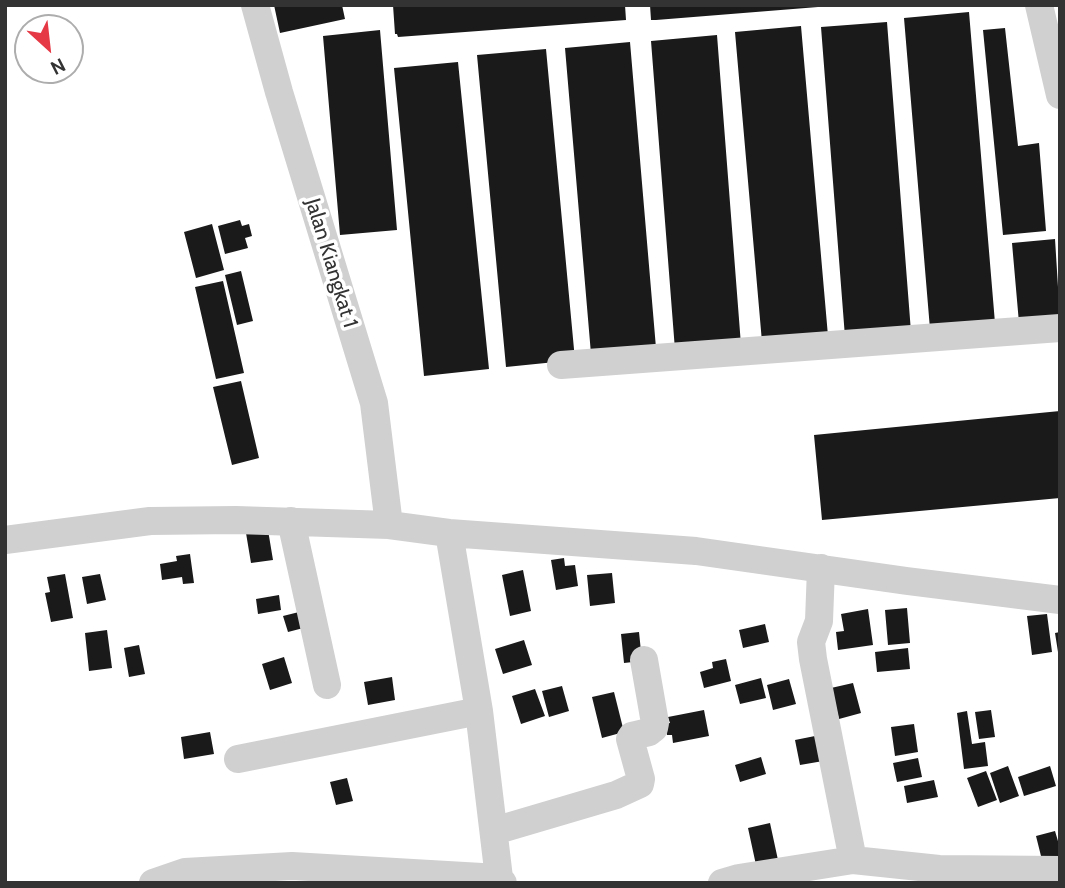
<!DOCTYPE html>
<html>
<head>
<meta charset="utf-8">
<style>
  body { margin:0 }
  #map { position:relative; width:1065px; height:888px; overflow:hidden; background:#fff; font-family:Cabin,sans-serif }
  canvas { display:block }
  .frame { position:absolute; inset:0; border:7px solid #333; pointer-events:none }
  .north { position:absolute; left:14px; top:14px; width:70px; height:70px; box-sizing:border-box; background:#fff; border:2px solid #adadad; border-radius:50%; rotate:153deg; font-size:19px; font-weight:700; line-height:28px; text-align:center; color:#333 }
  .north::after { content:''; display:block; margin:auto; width:24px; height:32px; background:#e63946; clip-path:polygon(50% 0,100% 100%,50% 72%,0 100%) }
</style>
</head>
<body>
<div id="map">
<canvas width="1065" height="888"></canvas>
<div class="frame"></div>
<div class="north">N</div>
</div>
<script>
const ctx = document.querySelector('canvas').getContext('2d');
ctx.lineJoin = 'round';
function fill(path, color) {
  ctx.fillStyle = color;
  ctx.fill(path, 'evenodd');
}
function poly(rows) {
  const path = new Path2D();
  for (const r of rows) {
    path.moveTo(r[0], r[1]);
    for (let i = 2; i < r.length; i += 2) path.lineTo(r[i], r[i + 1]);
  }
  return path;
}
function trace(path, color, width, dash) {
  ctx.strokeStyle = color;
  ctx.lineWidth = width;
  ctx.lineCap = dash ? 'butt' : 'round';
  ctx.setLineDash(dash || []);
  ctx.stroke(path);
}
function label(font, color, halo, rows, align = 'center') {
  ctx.font = font + ' Cabin,sans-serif';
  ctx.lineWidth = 7;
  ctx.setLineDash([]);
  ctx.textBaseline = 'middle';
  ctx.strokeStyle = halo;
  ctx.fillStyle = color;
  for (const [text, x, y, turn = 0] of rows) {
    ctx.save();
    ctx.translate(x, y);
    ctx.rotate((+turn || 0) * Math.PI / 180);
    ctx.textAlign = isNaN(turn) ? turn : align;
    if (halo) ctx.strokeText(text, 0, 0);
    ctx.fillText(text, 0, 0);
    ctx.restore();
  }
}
fill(poly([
  [274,5,342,5,345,19,280,33],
  [393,5,625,5,626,20,398,37,397,34,395,34],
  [650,5,818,5,818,7,656,20,651,20],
  [969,12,995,323,930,329,904,18],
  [887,22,911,332,845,337,821,27],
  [801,26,828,336,762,342,735,32],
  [1005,28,1018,146,1039,143,1046,231,1003,235,983,30],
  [380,30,397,230,340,235,323,36],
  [717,35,741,345,675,350,651,41],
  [630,42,656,348,591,354,565,48],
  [546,49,575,360,506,367,477,55],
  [458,62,489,369,424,376,394,68],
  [240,220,242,226,249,224,252,236,245,238,248,248,225,254,218,226],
  [212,224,224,270,196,278,184,232],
  [1055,239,1060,319,1019,323,1012,243],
  [241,271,253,321,237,325,225,275],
  [223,281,244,373,216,379,195,287],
  [241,381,259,458,232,465,213,387],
  [1060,411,1060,498,822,520,814,435],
  [268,530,273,560,251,563,246,533],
  [190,554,194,583,183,584,182,577,162,580,160,564,177,561,176,556],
  [564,558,565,566,575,565,578,586,556,590,551,560],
  [523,570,531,611,510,616,502,575],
  [612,573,615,603,590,606,587,575],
  [65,574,73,618,51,622,45,593,50,592,47,577],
  [100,574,106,600,87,604,82,577],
  [279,595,281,610,258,614,256,599],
  [907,608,910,643,888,645,885,610],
  [868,609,873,645,838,650,836,632,844,631,841,614],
  [307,610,311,626,288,632,283,616],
  [1047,614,1052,652,1032,655,1027,616],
  [765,624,769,642,743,648,739,630],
  [107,630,112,668,89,671,85,633],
  [639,632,642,661,624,663,621,634],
  [1060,632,1060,652,1058,652,1055,633],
  [524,640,532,665,503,674,495,649],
  [139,645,145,674,129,677,124,648],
  [908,648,910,669,877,672,875,652],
  [284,657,292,683,270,690,262,664],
  [726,659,731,681,704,688,700,672,713,668,712,662],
  [392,677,395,700,368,705,364,682],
  [761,678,766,698,740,704,735,685],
  [789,679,796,704,773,710,767,685],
  [853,683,861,713,839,719,831,688],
  [562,686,569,711,549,717,542,691],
  [535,689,545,716,521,724,512,696],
  [614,692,624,732,602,738,592,697],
  [704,710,709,736,673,743,672,735,667,735,665,724,670,723,668,717],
  [991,710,995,737,979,739,975,712],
  [967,711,972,744,985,742,988,766,964,769,957,713],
  [914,724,918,752,895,756,891,727],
  [210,732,214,754,184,759,181,737],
  [825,734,829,760,800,765,795,740],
  [761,757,766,774,740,782,735,765],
  [918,758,922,777,897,782,893,763],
  [1008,766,1019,796,1000,803,990,773],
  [1050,766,1056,786,1024,796,1018,777],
  [986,771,997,800,978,807,967,778],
  [347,778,353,801,336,805,330,782],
  [934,780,938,797,907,803,904,786],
  [770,823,778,860,756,865,748,828],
  [1055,831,1060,848,1060,859,1043,864,1036,836]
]), '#1a1a1a');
trace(poly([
  [255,5,279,92,374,403,389,525],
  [1039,5,1060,95],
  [561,365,1060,328],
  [291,521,327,685],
  [449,533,479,711,499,878,503,883],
  [5,540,150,521,236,520,389,525,449,533,696,551,907,581,1060,600],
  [821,568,819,621,811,642,813,659,853,860],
  [238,759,479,711],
  [494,831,616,795,640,784,641,779,630,739,632,736,649,732,654,728,655,723,644,660],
  [153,883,185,872,292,866,499,878],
  [722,883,739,878,853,860,939,869,1060,870]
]), '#d0d0d0', 28);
label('21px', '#333', '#fff', [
  ["Jalan Kiangkat 1",331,263,73]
]);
</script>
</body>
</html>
